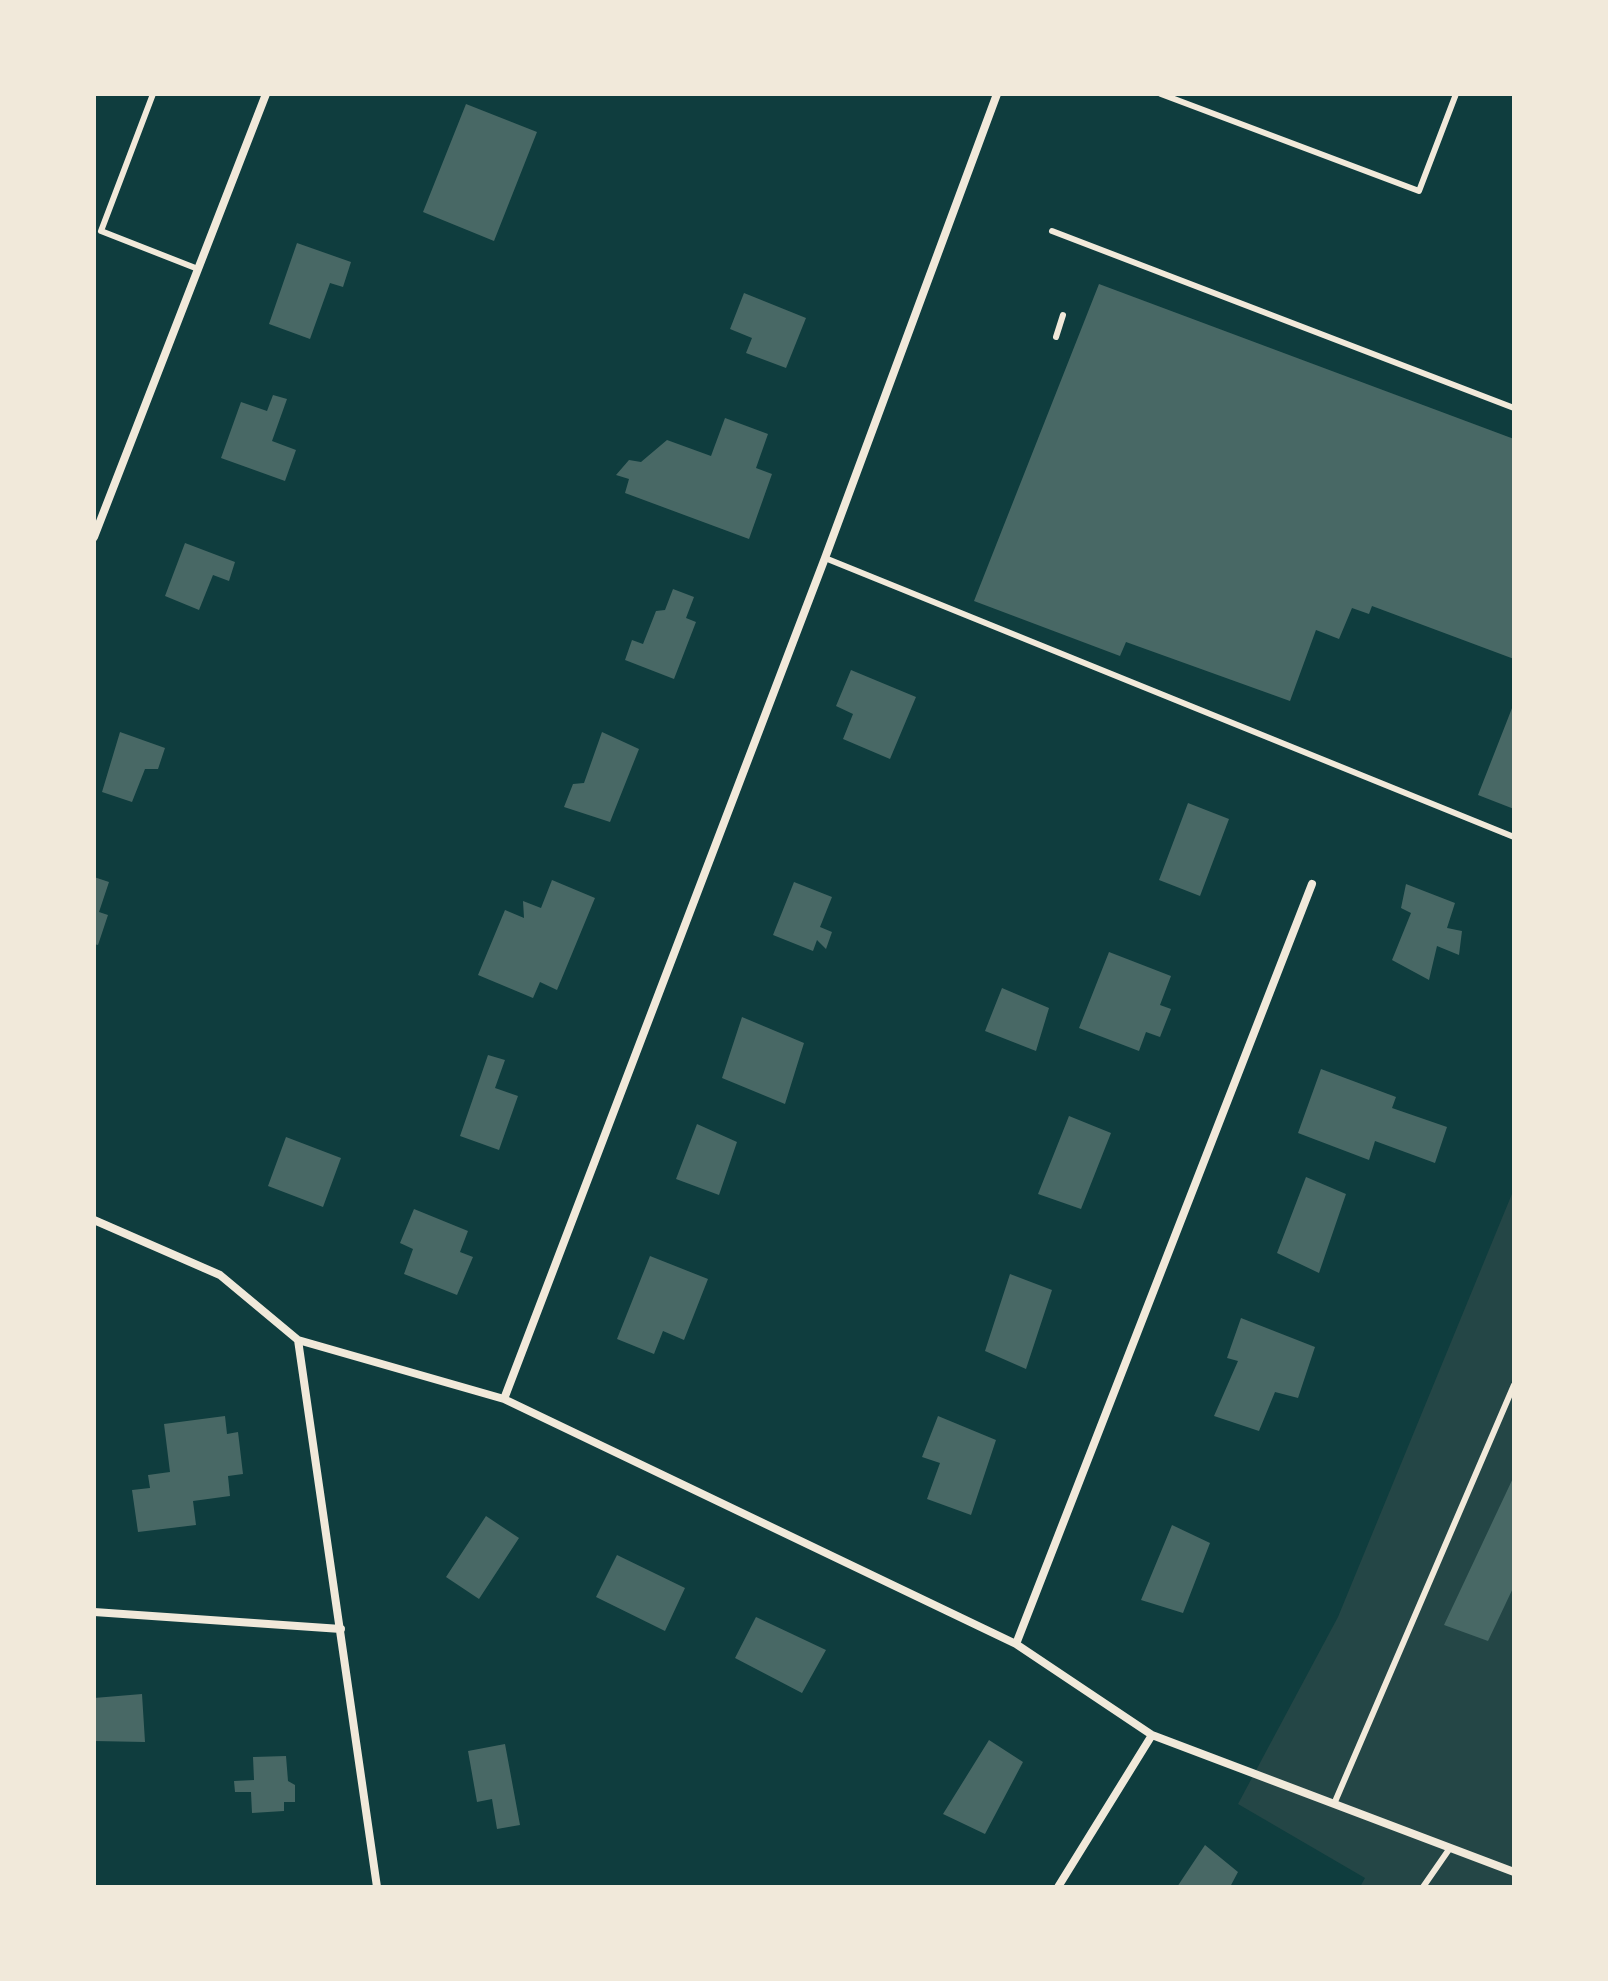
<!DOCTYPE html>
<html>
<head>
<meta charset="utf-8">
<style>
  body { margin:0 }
  #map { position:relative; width:1608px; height:1981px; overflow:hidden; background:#0f3d3e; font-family:Overpass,sans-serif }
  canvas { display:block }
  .frame { position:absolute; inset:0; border:96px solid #f1e9da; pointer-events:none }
</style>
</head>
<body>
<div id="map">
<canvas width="1608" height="1981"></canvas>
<div class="frame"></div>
</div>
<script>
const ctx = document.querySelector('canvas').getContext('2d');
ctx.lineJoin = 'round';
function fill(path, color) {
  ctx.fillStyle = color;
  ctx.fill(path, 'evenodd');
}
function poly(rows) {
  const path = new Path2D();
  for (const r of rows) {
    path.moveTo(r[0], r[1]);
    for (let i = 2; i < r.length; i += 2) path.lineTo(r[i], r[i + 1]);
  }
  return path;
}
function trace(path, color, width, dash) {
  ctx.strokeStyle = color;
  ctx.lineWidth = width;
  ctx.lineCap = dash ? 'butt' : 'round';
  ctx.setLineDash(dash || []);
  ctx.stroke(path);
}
fill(poly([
  [1514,1189,1514,1887,1360,1887,1365,1878,1238,1804,1338,1617]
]), '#244646');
fill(poly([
  [466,104,537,132,494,241,423,212],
  [297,243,351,262,343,287,330,283,310,339,269,324],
  [1099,284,1514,439,1514,659,1372,606,1369,614,1352,608,1339,639,1316,630,1290,701,1126,642,1120,656,974,601],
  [744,293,806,318,786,368,746,353,752,338,730,329],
  [273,395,287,399,272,441,296,450,285,481,221,458,241,402,267,411],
  [725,418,768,434,756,468,772,474,749,539,625,493,629,479,616,475,629,460,641,462,667,440,711,456],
  [185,543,235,562,229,581,213,575,199,610,165,596],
  [673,589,694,597,686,618,696,622,674,679,625,660,632,640,643,644,656,611,665,610],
  [851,670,916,697,890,759,843,739,853,714,836,706],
  [1514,703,1514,809,1478,795],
  [120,732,165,748,158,769,145,769,132,802,102,792],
  [602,732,639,749,610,822,564,807,573,784,584,783],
  [1188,803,1229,819,1200,896,1159,880],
  [94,877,109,882,99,912,108,915,98,945,94,944],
  [552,880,595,898,557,990,540,982,533,998,478,975,505,910,524,918,523,901,541,908],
  [794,882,832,897,820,927,832,932,826,949,817,940,813,951,773,935],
  [1406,884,1455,903,1447,928,1462,931,1459,955,1437,946,1429,980,1392,960,1411,913,1401,908],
  [1109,952,1171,976,1160,1005,1171,1009,1160,1037,1146,1032,1139,1051,1079,1028],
  [1002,988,1049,1008,1036,1051,985,1031],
  [742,1017,804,1043,785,1104,722,1078],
  [488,1055,505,1060,495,1088,518,1096,499,1150,460,1136],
  [1321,1069,1396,1097,1392,1108,1447,1127,1435,1163,1375,1141,1369,1160,1298,1133],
  [1069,1116,1111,1133,1081,1209,1038,1194],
  [697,1124,737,1142,719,1195,676,1179],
  [286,1137,341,1158,323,1207,268,1186],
  [1306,1177,1346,1194,1319,1273,1277,1253],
  [414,1209,468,1231,460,1252,473,1257,457,1295,404,1274,413,1249,400,1243],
  [650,1256,708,1279,684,1340,663,1331,654,1354,617,1339],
  [1010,1274,1052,1290,1026,1369,985,1351],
  [1241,1318,1315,1347,1298,1398,1275,1392,1259,1431,1214,1416,1238,1361,1227,1358],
  [225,1416,227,1434,238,1432,243,1474,228,1476,230,1496,193,1501,196,1525,138,1532,132,1490,150,1488,148,1475,170,1472,164,1424],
  [938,1416,996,1440,971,1515,927,1499,940,1463,922,1457],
  [1514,1476,1514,1586,1488,1641,1444,1625],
  [486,1516,519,1538,479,1599,446,1577],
  [1172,1525,1210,1543,1183,1613,1141,1600],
  [617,1555,685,1588,665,1631,596,1597],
  [756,1617,826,1650,802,1693,735,1658],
  [142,1694,145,1742,94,1741,94,1698],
  [989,1740,1023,1762,985,1834,943,1814],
  [505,1744,520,1825,497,1829,492,1799,477,1802,468,1751],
  [286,1756,288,1781,295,1785,295,1802,284,1802,284,1811,252,1813,251,1792,235,1792,234,1781,254,1780,253,1757],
  [1205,1845,1238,1872,1230,1887,1177,1887]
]), '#486865');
trace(poly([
  [153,94,101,231,198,269],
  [1161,94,1419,191,1456,94],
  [1052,231,1514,408],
  [1056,337,1063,315],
  [825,558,1514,837],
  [1334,1804,1514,1385],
  [1423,1887,1450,1848]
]), '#f1e9da', 6);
trace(poly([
  [94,537,266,94],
  [94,1220,220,1275,298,1340,377,1887],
  [298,1340,504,1399,1016,1644,1152,1735,1514,1872],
  [504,1399,825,558,997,94],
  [94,1612,341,1629],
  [1016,1644,1312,884],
  [1058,1887,1152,1735]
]), '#f1e9da', 8);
</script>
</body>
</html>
